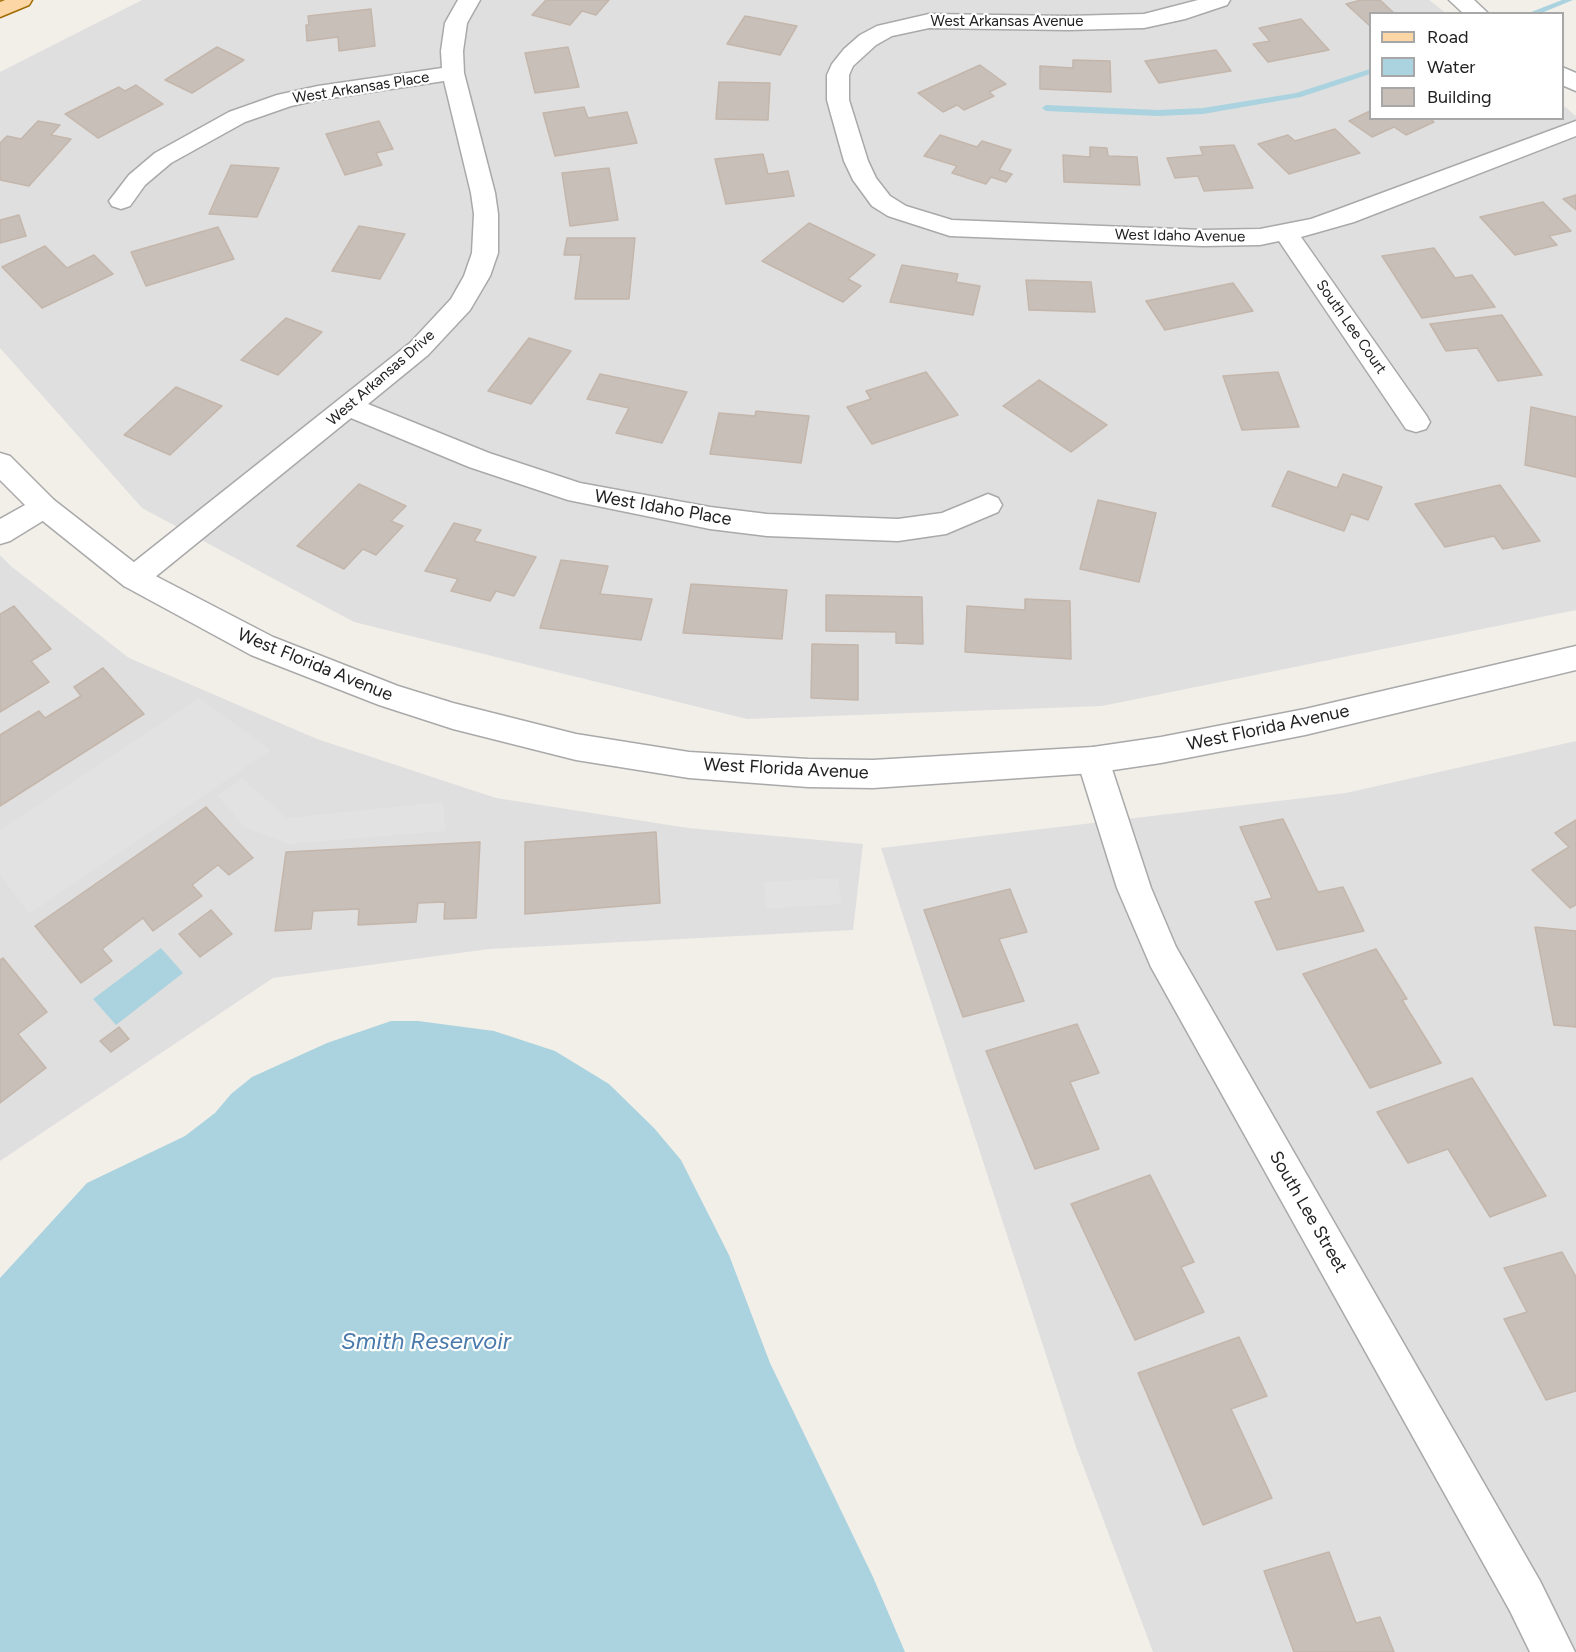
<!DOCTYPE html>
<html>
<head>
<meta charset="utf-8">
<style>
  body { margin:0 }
  #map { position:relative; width:1576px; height:1652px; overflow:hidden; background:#f2efe9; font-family:Figtree,sans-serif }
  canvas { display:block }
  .legend { position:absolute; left:1369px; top:12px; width:195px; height:108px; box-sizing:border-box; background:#fff; border:2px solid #a7a7a7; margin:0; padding:8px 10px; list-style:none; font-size:18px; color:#222 }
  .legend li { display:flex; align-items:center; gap:12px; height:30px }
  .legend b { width:30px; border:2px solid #a7a7a7 }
</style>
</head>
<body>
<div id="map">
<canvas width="1576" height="1652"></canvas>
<ul class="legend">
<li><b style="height:8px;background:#fcd6a4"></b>Road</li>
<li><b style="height:16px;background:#aad3df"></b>Water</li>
<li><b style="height:16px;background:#c7bfb8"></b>Building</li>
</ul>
</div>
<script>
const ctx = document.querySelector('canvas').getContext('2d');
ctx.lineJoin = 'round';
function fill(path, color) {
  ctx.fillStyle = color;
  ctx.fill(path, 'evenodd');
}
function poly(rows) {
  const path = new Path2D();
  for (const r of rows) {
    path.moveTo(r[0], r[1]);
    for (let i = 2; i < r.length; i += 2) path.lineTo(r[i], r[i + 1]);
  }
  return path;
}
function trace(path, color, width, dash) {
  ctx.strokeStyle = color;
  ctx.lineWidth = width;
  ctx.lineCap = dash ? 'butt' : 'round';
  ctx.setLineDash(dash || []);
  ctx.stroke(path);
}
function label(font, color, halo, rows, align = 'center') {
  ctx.font = font + ' Figtree,sans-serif';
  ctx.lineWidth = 4.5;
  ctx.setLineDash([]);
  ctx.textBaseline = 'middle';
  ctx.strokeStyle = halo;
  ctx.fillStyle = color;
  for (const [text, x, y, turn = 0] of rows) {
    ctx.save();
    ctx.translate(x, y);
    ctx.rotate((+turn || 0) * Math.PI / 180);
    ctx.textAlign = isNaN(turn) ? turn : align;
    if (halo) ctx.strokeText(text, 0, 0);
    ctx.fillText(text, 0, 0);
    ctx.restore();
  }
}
fill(poly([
  [142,0,1429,0,1446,13,1370,14,1370,118,1562,118,1563,105,1576,116,1576,610,1102,706,747,719,354,622,142,508,0,348,0,72],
  [0,555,12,567,129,658,317,739,496,798,688,828,863,844,853,930,489,949,273,978,0,1161],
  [1576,741,1576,1652,1153,1652,1076,1447,881,848,1346,793]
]), '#e0dfdf');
fill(poly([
  [199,698,271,750,29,914,0,875,0,830],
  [242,778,287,818,443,802,445,831,288,844,244,827,218,796],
  [838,878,841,904,766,909,764,882]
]), '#e2e2e2');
fill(poly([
  [161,948,183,973,116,1025,93,999],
  [391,1021,418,1021,494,1031,555,1051,609,1084,654,1128,681,1160,729,1255,770,1363,873,1577,905,1652,0,1652,0,1278,87,1183,185,1136,215,1113,231,1094,252,1077,327,1043]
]), '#aad3df');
fill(poly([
  [1562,0,1573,0,1539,14,1526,14,1562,0],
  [1370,69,1370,74,1301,97,1203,114,1158,116,1046,111,1042,108,1046,105,1158,110,1203,108,1296,93,1370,69]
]), '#aad3df');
const building = poly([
  [546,0,609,0,596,15,582,11,570,25,532,15,546,0],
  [1361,0,1380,0,1395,14,1370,14,1370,26,1346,4,1361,0],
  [371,9,375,46,339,51,338,37,307,41,306,25,309,25,308,16,371,9],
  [745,16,797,26,780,55,727,44,745,16],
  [1301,19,1329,50,1268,62,1253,44,1270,41,1259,28,1301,19],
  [217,47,244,60,192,93,165,80,217,47],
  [568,47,579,87,535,93,525,53,568,47],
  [1216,50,1231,71,1159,83,1145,61,1216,50],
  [1073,60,1110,61,1111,92,1040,89,1040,66,1073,68,1073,60],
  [980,65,1006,84,989,92,994,96,964,110,957,105,943,112,918,93,980,65],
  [719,82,770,83,768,120,716,119,719,82],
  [136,85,163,104,98,138,65,114,119,87,125,91,136,85],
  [584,107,588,118,627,112,637,143,555,156,543,113,584,107],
  [1370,111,1370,118,1430,118,1434,122,1406,135,1394,127,1372,137,1349,121,1370,111],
  [38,121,60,125,51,135,71,139,29,186,0,180,0,143,7,136,21,139,38,121],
  [379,121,393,149,376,153,382,165,345,175,326,134,379,121],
  [1335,129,1360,153,1289,174,1258,144,1288,135,1295,141,1335,129],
  [940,135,977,147,982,141,1011,150,999,170,1012,174,1006,182,991,177,986,184,952,173,957,166,924,156,940,135],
  [1234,145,1253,188,1204,191,1198,176,1175,178,1167,158,1203,155,1200,147,1234,145],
  [1090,147,1107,148,1108,156,1137,157,1140,185,1064,182,1063,155,1090,157,1090,147],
  [763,154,768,174,788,171,794,196,726,204,715,159,763,154],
  [231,165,279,168,257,217,209,214,231,165],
  [609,168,618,220,570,226,562,173,609,168],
  [1576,195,1576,210,1563,199,1576,195],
  [1543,202,1571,231,1549,236,1557,245,1515,255,1480,217,1543,202],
  [19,215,26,236,0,243,0,220,19,215],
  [809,223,875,255,848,279,861,286,843,302,762,261,809,223],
  [359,226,405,234,380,279,332,271,359,226],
  [218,227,234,259,146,286,131,252,218,227],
  [567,238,635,238,629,299,575,299,581,255,564,255,567,238],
  [45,246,67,268,94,255,113,274,42,308,2,267,45,246],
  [1434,248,1455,278,1472,275,1495,307,1422,318,1382,256,1434,248],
  [902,265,958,274,956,282,980,286,973,315,890,302,902,265],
  [1026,280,1091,282,1095,312,1029,310,1026,280],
  [1233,283,1253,311,1165,330,1146,301,1233,283],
  [1502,315,1542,375,1498,381,1477,348,1446,351,1430,324,1502,315],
  [286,318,322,332,278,375,241,360,286,318],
  [529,338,571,351,531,404,488,391,529,338],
  [926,372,958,415,872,444,847,407,871,399,866,391,926,372],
  [1278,372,1299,427,1242,430,1223,376,1278,372],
  [600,374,687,392,662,443,616,433,629,408,587,399,600,374],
  [1039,380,1107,425,1071,452,1003,406,1039,380],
  [176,387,222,406,170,455,124,435,176,387],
  [1531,407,1576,417,1576,477,1525,465,1531,407],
  [756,411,809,416,801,463,710,454,719,413,755,416,756,411],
  [1288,471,1337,488,1343,474,1382,487,1368,520,1351,514,1344,531,1272,506,1288,471],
  [359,484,406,506,391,521,403,526,376,555,363,549,344,569,297,546,359,484],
  [1500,485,1540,541,1503,549,1494,536,1445,547,1415,504,1500,485],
  [1098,500,1156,513,1139,582,1080,569,1098,500],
  [454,523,481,530,474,541,536,557,514,596,496,591,490,601,451,591,458,579,425,571,454,523],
  [561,560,608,566,600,594,652,599,641,640,540,628,561,560],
  [691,584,787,590,782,639,683,633,691,584],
  [826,595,922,597,923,644,896,643,896,632,826,631,826,595],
  [1025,599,1070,601,1071,659,965,652,967,606,1025,610,1025,599],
  [14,606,51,649,31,661,49,682,0,712,0,614,14,606],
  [812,644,858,645,858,700,811,698,812,644],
  [103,668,144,714,0,806,0,735,39,711,45,718,81,696,74,687,103,668],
  [206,807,253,858,229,875,218,865,192,885,202,896,153,931,143,918,102,949,112,961,81,983,35,926,206,807],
  [1283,819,1318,892,1343,887,1364,931,1277,950,1255,902,1272,898,1240,827,1283,819],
  [1576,820,1576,905,1570,908,1532,870,1569,847,1555,833,1576,820],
  [656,832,660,903,525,914,525,842,656,832],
  [480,842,476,918,444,919,445,902,418,903,416,922,358,925,359,909,313,911,311,929,275,931,286,852,480,842],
  [1010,889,1027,932,999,939,1024,1001,963,1017,924,910,1010,889],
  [211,910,232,934,200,957,179,934,211,910],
  [1535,927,1576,931,1576,1027,1554,1025,1535,927],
  [1376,949,1407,999,1402,1000,1441,1063,1370,1088,1303,974,1376,949],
  [3,958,47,1012,18,1034,46,1068,0,1103,0,960,3,958],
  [1077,1024,1099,1073,1070,1082,1099,1149,1035,1169,986,1051,1077,1024],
  [119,1027,129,1039,111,1052,100,1041,119,1027],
  [1472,1078,1546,1196,1490,1217,1448,1149,1408,1163,1377,1112,1472,1078],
  [1150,1175,1194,1262,1181,1267,1204,1312,1135,1340,1071,1204,1150,1175],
  [1562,1252,1576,1277,1576,1391,1546,1400,1504,1319,1527,1312,1504,1268,1562,1252],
  [1239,1337,1267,1396,1231,1409,1272,1498,1203,1525,1138,1373,1239,1337],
  [1329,1552,1356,1623,1380,1617,1394,1652,1294,1652,1264,1571,1329,1552]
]);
fill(building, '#c7bfb8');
trace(building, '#c4b6ab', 1.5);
const minor = poly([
  [458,0,480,0,467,23,463,51,464,73,495,193,498,214,498,253,490,276,470,310,428,355,368,404,489,453,580,483,710,507,767,514,898,519,942,513,988,494,998,498,1002,505,998,512,946,534,898,541,767,536,710,529,568,500,469,467,351,418,144,586,134,589,124,586,119,578,124,570,410,343,451,299,464,276,472,253,474,214,471,193,444,81,318,100,291,106,245,122,171,163,145,185,130,206,121,209,112,206,109,201,129,175,155,153,229,112,277,95,318,86,442,68,441,51,445,23,458,0],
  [1198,0,1230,0,1227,5,1185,19,1144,28,1068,30,929,28,892,36,876,45,853,66,849,75,849,100,868,161,876,178,890,196,906,206,952,220,1203,230,1260,229,1311,219,1336,210,1576,121,1576,136,1354,222,1301,237,1426,415,1430,422,1426,429,1416,432,1406,429,1279,241,1260,245,1203,246,950,236,888,216,872,206,853,180,844,161,827,100,827,75,832,64,844,49,860,35,877,26,929,14,1068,16,1144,14,1198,0],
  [1449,0,1474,0,1489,14,1464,14,1449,0],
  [1562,67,1576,73,1576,91,1562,85,1562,67],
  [44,496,54,500,58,507,54,514,10,541,0,544,0,519,34,500,44,496],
  [1093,747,1104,751,1109,760,1151,888,1176,947,1540,1581,1575,1652,1530,1652,1510,1611,1151,967,1117,888,1077,760,1082,751,1093,747]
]);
const tertiary = poly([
  [0,453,10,456,54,500,144,570,273,637,398,686,453,703,576,734,689,752,808,759,873,760,1093,747,1161,737,1305,709,1576,646,1576,670,1305,735,1161,763,1093,773,873,788,808,787,689,778,576,760,453,729,379,705,251,655,124,586,34,514,0,480,0,453]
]);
const primary = poly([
  [5,0,32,0,29,5,0,17,0,2,5,0]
]);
trace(minor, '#a9a9a9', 3);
trace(tertiary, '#a9a9a9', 3);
trace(primary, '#a06b00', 3);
fill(minor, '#fff');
fill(tertiary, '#fff');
fill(primary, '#fcd6a4');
label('15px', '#222', '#fff', [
  ["West Arkansas Avenue",1007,22],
  ["West Arkansas Place",361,88,-9],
  ["West Idaho Avenue",1180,236,1],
  ["South Lee Court",1351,327,55],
  ["West Arkansas Drive",381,378,-41]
]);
label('18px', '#222', '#fff', [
  ["West Idaho Place",663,508,10],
  ["West Florida Avenue",315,665,22],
  ["West Florida Avenue",1268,728,-12],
  ["West Florida Avenue",786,769,3],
  ["South Lee Street",1308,1212,60]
]);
label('italic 24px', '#4a7aab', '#fff', [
  ["Smith Reservoir",426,1342]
]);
</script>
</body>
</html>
